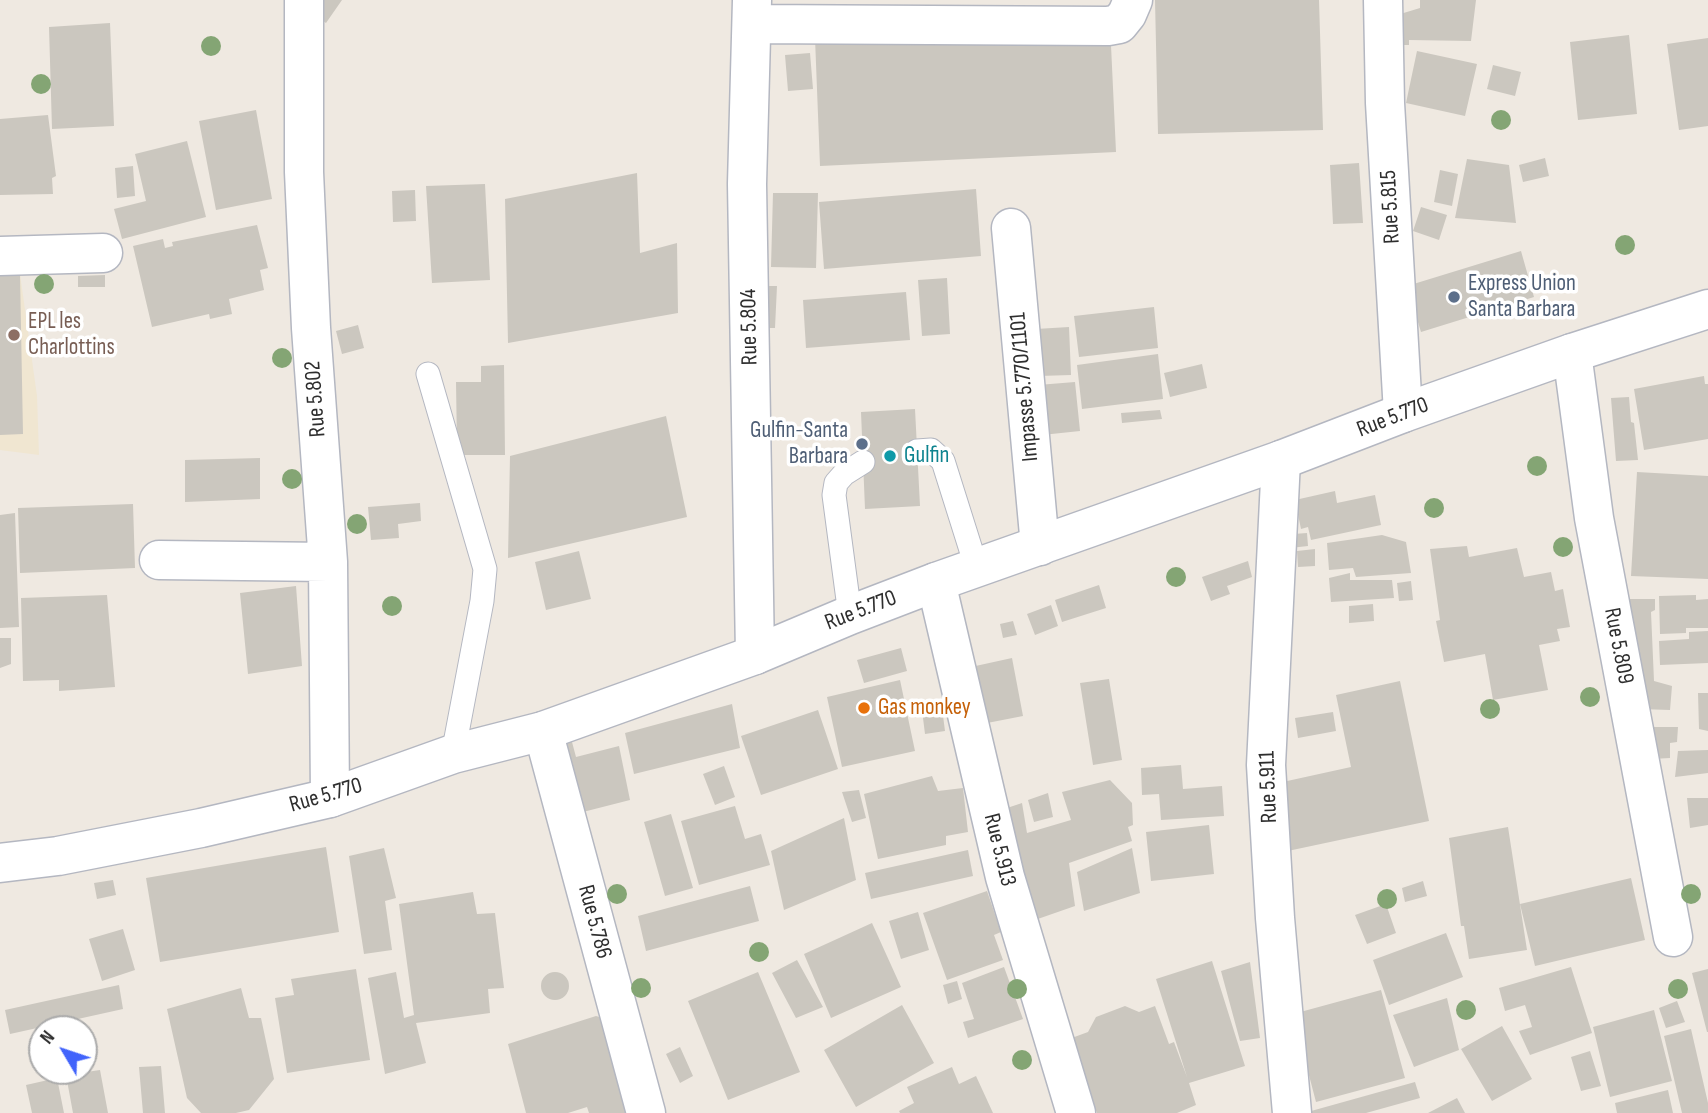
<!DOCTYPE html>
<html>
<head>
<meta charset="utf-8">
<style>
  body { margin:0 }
  #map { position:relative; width:1708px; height:1113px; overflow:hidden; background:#efe9e1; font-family:"Sofia Sans Condensed",sans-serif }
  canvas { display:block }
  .north { position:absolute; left:28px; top:1015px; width:70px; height:70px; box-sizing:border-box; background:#fff; border:2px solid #ababab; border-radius:50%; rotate:309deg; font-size:19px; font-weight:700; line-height:28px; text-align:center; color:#2e2e2e }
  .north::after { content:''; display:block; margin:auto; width:24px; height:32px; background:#4264fb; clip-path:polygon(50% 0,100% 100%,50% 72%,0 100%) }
</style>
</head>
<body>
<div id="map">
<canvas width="1708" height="1113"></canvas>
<div class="north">N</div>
</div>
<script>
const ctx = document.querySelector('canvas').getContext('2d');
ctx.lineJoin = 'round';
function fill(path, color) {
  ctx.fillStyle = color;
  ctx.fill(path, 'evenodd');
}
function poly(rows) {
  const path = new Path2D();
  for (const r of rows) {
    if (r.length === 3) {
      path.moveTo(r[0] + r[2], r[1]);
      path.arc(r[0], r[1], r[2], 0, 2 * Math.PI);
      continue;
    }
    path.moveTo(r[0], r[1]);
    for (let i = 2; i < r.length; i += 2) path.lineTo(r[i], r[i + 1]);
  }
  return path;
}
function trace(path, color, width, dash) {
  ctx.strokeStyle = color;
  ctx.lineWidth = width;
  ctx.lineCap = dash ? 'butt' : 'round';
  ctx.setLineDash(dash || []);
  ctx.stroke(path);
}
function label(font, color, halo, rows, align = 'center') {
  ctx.font = font + ' "Sofia Sans Condensed",sans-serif';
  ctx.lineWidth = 7;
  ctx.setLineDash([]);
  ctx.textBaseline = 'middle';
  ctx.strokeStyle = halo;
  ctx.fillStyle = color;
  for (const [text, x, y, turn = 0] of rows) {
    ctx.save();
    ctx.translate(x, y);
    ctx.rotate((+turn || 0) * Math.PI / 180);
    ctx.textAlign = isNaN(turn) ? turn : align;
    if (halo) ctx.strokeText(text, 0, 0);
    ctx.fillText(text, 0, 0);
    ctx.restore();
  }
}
fill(poly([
  [0,274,20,274,37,396,39,455,0,450]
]), '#f0e6d1');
fill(poly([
  [324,0,342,0,326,23,314,15],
  [1155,0,1319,0,1323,130,1158,134],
  [1420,0,1476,0,1471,41,1409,40,1409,45,1396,45,1397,15,1420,8],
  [110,23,114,126,52,129,49,27],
  [1110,24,1116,152,820,166,815,38],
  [1629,35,1637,114,1578,120,1570,42],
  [1708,38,1708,126,1679,130,1667,44],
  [1417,51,1477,64,1465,116,1406,103],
  [810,53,813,89,788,91,785,55],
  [1493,65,1521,72,1515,96,1487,89],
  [256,110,272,199,216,210,199,121],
  [48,115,56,176,52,178,53,194,0,195,0,119],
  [187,141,206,217,122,239,114,209,146,201,135,154],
  [1545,158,1549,176,1523,182,1519,165],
  [1467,159,1509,165,1516,223,1455,218],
  [1359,163,1363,223,1333,224,1330,165],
  [133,166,135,196,117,198,115,168],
  [1440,170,1458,174,1452,206,1434,202],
  [637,173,640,253,677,243,678,313,508,343,505,199],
  [485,184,490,280,432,283,426,186],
  [976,189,981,256,824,269,819,202],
  [415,190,416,221,393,222,392,191],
  [773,193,818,193,816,268,771,267],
  [1421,207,1447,215,1439,240,1413,231],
  [257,225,268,268,260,270,264,290,229,299,232,314,210,319,209,314,152,327,133,246,163,239,165,248,173,246,172,242],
  [1521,251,1534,297,1421,332,1407,286],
  [0,274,20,274,23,434,0,435],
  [105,275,105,287,78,287,78,276],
  [947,278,950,334,922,336,918,280],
  [762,286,777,286,775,328,761,328],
  [906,292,910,340,806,348,803,300],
  [1154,307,1158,348,1079,357,1074,316],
  [358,325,364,348,342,354,336,331],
  [1069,327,1071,375,1039,376,1036,329],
  [1158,354,1163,399,1082,409,1077,365],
  [1202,364,1207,388,1170,397,1164,373],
  [504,365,505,455,462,455,462,447,457,447,456,382,481,382,481,366],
  [1704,376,1705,384,1708,384,1708,439,1644,450,1634,389],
  [1075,382,1080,431,1042,435,1038,385],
  [1629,397,1631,422,1634,423,1638,460,1616,461,1611,398],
  [915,409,920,506,865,509,861,412],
  [1160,410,1162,419,1122,423,1121,413],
  [666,416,687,517,508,558,510,456],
  [260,458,260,499,185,502,185,460],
  [1637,472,1708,476,1708,579,1631,576],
  [1335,491,1337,503,1375,495,1381,525,1311,540,1308,527,1301,529,1295,500],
  [420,503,421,521,398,524,399,538,371,540,368,507],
  [133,504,135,568,20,573,18,508],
  [15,513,19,627,0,628,0,515],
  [1307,533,1308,546,1281,549,1280,535],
  [1382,535,1406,542,1411,573,1356,577,1353,568,1329,570,1327,543],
  [1467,546,1469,557,1517,548,1524,577,1551,572,1555,591,1563,589,1570,627,1557,629,1560,641,1539,645,1548,690,1493,700,1485,654,1444,662,1436,621,1440,620,1430,549],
  [1315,549,1315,566,1298,567,1297,551],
  [579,551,591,599,546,610,535,562],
  [1248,561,1252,577,1227,586,1230,594,1211,601,1202,577],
  [1350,573,1350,580,1392,580,1394,598,1331,602,1329,578],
  [1411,581,1413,600,1399,601,1397,583],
  [1099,585,1106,608,1062,622,1055,600],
  [296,586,302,666,248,674,240,593],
  [107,595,115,687,59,691,59,680,23,681,21,598],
  [1696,595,1696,600,1708,599,1708,628,1686,628,1686,633,1660,634,1659,596],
  [1622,599,1655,599,1655,610,1651,612,1654,681,1672,686,1670,710,1640,709],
  [1373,604,1374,621,1349,623,1349,606],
  [1051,605,1058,626,1035,635,1027,614],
  [1013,621,1017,635,1003,638,1000,624],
  [1708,631,1708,663,1660,665,1659,641,1689,639,1689,632],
  [0,638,11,638,11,664,0,668],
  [901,648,907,671,864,683,857,660],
  [1012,658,1023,716,982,724,971,667],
  [1109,679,1122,760,1093,765,1080,683],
  [900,680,915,751,842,767,827,697],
  [1400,681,1429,821,1283,852,1269,785,1351,767,1336,695],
  [1698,693,1708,693,1708,731,1699,729],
  [732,704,740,748,634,774,625,733],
  [942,708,945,731,925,734,922,710],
  [818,710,838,769,761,795,741,736],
  [1333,712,1336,731,1298,738,1295,718],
  [1646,727,1678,727,1677,742,1670,743,1670,758,1652,759],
  [572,742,576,757,619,746,630,800,579,813,560,745],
  [1708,750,1708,773,1675,777,1678,751],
  [1181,765,1183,789,1222,786,1224,816,1161,820,1159,794,1142,795,1141,768],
  [724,766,735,797,715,805,703,774],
  [932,776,938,791,963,788,968,832,946,836,946,845,878,859,864,794],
  [1110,780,1132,803,1133,825,1128,827,1132,841,1069,863,1075,906,1032,921,1017,843,1011,844,1004,809,1022,803,1027,833,1071,820,1062,792],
  [859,790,866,818,852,822,842,792],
  [1048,793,1053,817,1034,822,1028,800],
  [1687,798,1708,798,1708,825,1690,828],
  [735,806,745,839,761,834,770,865,699,885,681,821],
  [671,814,693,888,665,896,644,822],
  [844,818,856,880,784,910,771,851],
  [1209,825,1214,874,1151,881,1146,832],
  [1508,827,1527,950,1469,959,1464,926,1461,926,1449,838],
  [326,847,339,932,160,962,146,878],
  [384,848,396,898,385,901,392,950,364,954,349,856],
  [1132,848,1140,893,1084,911,1077,872],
  [968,850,973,876,871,899,865,873],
  [1631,878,1645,940,1535,966,1520,904],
  [113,880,116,895,97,899,94,883],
  [1423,881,1427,896,1405,902,1402,888],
  [750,886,759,921,646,951,638,916],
  [987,891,1001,932,994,935,1003,960,947,980,923,913],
  [473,892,477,914,495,913,504,988,488,989,490,1013,416,1023,426,1063,385,1074,368,978,396,972,404,1018,414,1015,399,904],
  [1386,904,1396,933,1367,944,1355,915],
  [918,912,929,950,901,959,889,921],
  [872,923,901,987,831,1018,804,954],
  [123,929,135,970,102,981,89,939],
  [1446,933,1463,977,1389,1005,1373,960],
  [797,960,823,1007,796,1018,772,973],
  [1212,961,1245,1066,1189,1083,1196,1105,1177,1113,1097,1113,1069,1039,1088,1032,1096,1017,1125,1006,1139,1012,1155,1006,1169,1044,1174,1042,1187,1077,1156,979],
  [1250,962,1260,1038,1240,1041,1221,971],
  [1004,967,1023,1019,968,1038,963,1022,974,1019,962,983],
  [1571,967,1592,1033,1530,1055,1519,1031,1532,1027,1525,1005,1505,1011,1499,988],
  [356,969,370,1060,287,1073,275,998,294,995,291,979],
  [1708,969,1708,1032,1707,1032,1692,973],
  [555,986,14],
  [758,972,800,1072,728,1100,688,1001],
  [957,981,962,999,948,1004,943,985],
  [119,985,123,1009,10,1034,5,1010],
  [241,988,249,1018,261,1018,274,1079,249,1110,236,1113,201,1113,187,1098,167,1009],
  [1381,990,1405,1078,1316,1102,1293,1014],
  [1447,998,1459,1050,1414,1067,1393,1015],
  [1677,1001,1685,1022,1666,1028,1659,1008],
  [902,1005,934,1063,856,1107,824,1050],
  [1654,1010,1672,1081,1610,1097,1593,1027],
  [596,1016,603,1018,631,1113,589,1113,587,1107,568,1113,526,1113,508,1044],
  [1502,1026,1532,1079,1492,1101,1461,1049],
  [1691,1029,1708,1103,1708,1113,1682,1113,1664,1036],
  [680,1047,693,1076,680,1083,666,1054],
  [1590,1051,1601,1086,1581,1091,1571,1057],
  [161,1066,165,1113,143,1113,139,1067],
  [952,1067,959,1084,976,1076,993,1113,900,1113,899,1111,914,1103,907,1087],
  [100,1070,108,1113,73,1113,66,1075],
  [57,1078,64,1113,32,1113,26,1085],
  [1415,1082,1420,1098,1366,1113,1304,1113],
  [1668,1090,1673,1113,1617,1113,1615,1103],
  [1457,1098,1465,1113,1428,1113]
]), '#cbc7bf');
const lane = poly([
  [428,374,485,569,482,601,453,754],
  [917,451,931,450,943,461,977,569],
  [850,615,834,495,836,483,844,474,863,462]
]);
const street = poly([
  [304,0,304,172,311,328,328,562,330,798],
  [752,0,747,184,755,655],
  [1383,0,1385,103,1403,413],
  [752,24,1108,26,1119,24,1127,14,1133,0],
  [1011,228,1040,546],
  [0,256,103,253],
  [1572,353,1594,518,1673,937],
  [1281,460,1266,765,1275,918,1292,1113],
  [159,560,328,562],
  [936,582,1005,877,1076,1113],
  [543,731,646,1113]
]);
const secondary = poly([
  [0,863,58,856,201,828,330,798,453,754,543,731,755,655,850,615,936,582,1281,460,1403,413,1572,353,1708,309]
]);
trace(lane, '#b4b7c1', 25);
trace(street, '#b4b7c1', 41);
trace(secondary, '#b4b7c1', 41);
trace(lane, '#fff', 23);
trace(street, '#fff', 38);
trace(secondary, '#fff', 38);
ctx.fillStyle = '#84a574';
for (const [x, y] of [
  [211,46],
  [41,84],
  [1501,120],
  [1625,245],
  [44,284],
  [282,358],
  [1537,466],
  [292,479],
  [1434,508],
  [357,524],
  [1563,547],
  [1176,577],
  [392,606],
  [1590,697],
  [1490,709],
  [617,894],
  [1691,894],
  [1387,899],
  [759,952],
  [641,988],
  [1017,989],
  [1678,989],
  [1466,1010],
  [1022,1060]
]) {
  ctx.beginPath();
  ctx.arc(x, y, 10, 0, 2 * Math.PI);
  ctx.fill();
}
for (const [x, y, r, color] of [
  [1454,297,7,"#5c6f8a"],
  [14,335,7,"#8d6e63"],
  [862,444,7,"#5c6f8a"],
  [890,456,7,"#0f9aa8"],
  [864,708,7,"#e8710a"]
]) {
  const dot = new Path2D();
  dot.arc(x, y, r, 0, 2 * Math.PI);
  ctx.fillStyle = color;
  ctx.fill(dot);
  trace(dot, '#fff', 2.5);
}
label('23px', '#2e2e2e', '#fff', [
  ["Rue 5.815",1391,207,-93],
  ["Rue 5.804",750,327,-91],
  ["Impasse 5.770/1101",1025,387,-95],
  ["Rue 5.802",316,399,-94],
  ["Rue 5.770",1393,418,-21],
  ["Rue 5.770",861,611,-21],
  ["Rue 5.809",1618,646,79],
  ["Rue 5.911",1269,787,-92],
  ["Rue 5.770",326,796,-16],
  ["Rue 5.913",999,850,76],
  ["Rue 5.786",594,922,75]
]);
label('23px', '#4e5e75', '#fff', [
  ["Express Union",1468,284],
  ["Santa Barbara",1468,310],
  ["Gulfin-Santa",848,431,"right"],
  ["Barbara",848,457,"right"]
], 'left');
label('23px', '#785e54', '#fff', [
  ["EPL les",28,322],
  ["Charlottins",28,348]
], 'left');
label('23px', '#0d838f', '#fff', [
  ["Gulfin",904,456]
], 'left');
label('23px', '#c56008', '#fff', [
  ["Gas monkey",878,708]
], 'left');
</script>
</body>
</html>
